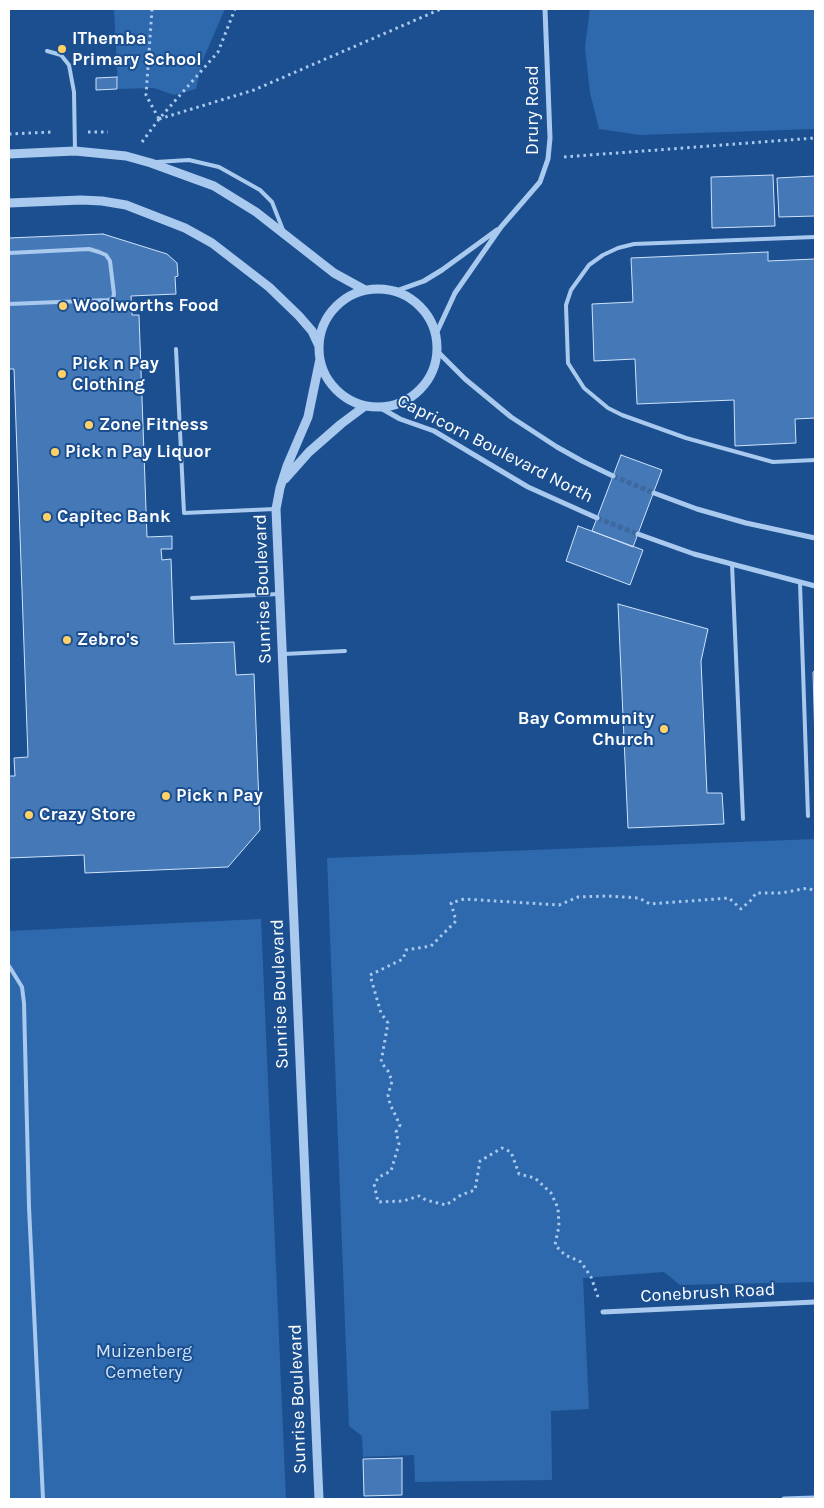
<!DOCTYPE html>
<html>
<head>
<meta charset="utf-8">
<style>
  body { margin:0 }
  #map { position:relative; width:824px; height:1508px; overflow:hidden; background:#1b4f8f; font-family:Karla,sans-serif }
  canvas { display:block }
  .frame { position:absolute; inset:0; border:10px solid #fff; pointer-events:none }
</style>
</head>
<body>
<div id="map">
<canvas width="824" height="1508"></canvas>
<div class="frame"></div>
</div>
<script>
const ctx = document.querySelector('canvas').getContext('2d');
ctx.lineJoin = 'round';
function fill(path, color) {
  ctx.fillStyle = color;
  ctx.fill(path, 'evenodd');
}
function poly(rows) {
  const path = new Path2D();
  for (const r of rows) {
    if (r.length === 3) {
      path.moveTo(r[0] + r[2], r[1]);
      path.arc(r[0], r[1], r[2], 0, 2 * Math.PI);
      continue;
    }
    path.moveTo(r[0], r[1]);
    for (let i = 2; i < r.length; i += 2) path.lineTo(r[i], r[i + 1]);
  }
  return path;
}
function trace(path, color, width, dash) {
  ctx.strokeStyle = color;
  ctx.lineWidth = width;
  ctx.lineCap = dash ? 'butt' : 'round';
  ctx.setLineDash(dash || []);
  ctx.stroke(path);
}
function label(font, color, halo, rows, align = 'center') {
  ctx.font = font + ' Karla,sans-serif';
  ctx.lineWidth = 4;
  ctx.setLineDash([]);
  ctx.textBaseline = 'middle';
  ctx.strokeStyle = halo;
  ctx.fillStyle = color;
  for (const [text, x, y, turn = 0] of rows) {
    ctx.save();
    ctx.translate(x, y);
    ctx.rotate((+turn || 0) * Math.PI / 180);
    ctx.textAlign = isNaN(turn) ? turn : align;
    if (halo) ctx.strokeText(text, 0, 0);
    ctx.fillText(text, 0, 0);
    ctx.restore();
  }
}
fill(poly([
  [114,9,225,9,202,62,196,89,174,95,154,88,118,89],
  [590,9,815,9,815,129,640,135,599,129,590,93,585,47],
  [815,839,815,1282,680,1285,664,1272,583,1278,589,1409,551,1411,552,1480,415,1482,414,1455,363,1457,362,1436,349,1426,327,858],
  [261,919,286,1499,9,1499,9,931]
]), '#2e69ad');
const building = poly([
  [117,77,117,89,96,90,96,78,117,77],
  [773,175,775,226,712,228,711,177,773,175],
  [815,176,815,216,779,217,777,178,815,176],
  [103,234,167,254,177,263,178,276,175,277,176,294,131,296,132,315,139,315,147,537,172,536,172,549,161,549,162,560,171,559,174,644,234,642,236,675,254,674,260,830,228,867,85,873,84,855,9,858,9,776,15,776,14,758,28,757,14,369,9,369,9,238,103,234],
  [768,252,768,261,815,259,815,418,795,419,796,443,735,446,734,400,637,404,635,359,594,361,592,304,633,302,631,258,768,252],
  [621,455,662,470,633,547,592,531,621,455],
  [578,526,643,550,630,585,566,561,578,526],
  [618,604,708,629,701,661,707,793,722,793,724,824,628,828,618,604],
  [815,671,815,741,813,672,815,671],
  [402,1458,402,1495,364,1496,363,1459,402,1458]
]);
fill(building, '#4478b7');
trace(building, '#cfe3fa', 1);
trace(poly([
  [613,476,654,493],
  [597,518,638,534]
]), '#3d69a0', 5, [5, 2.5]);
trace(poly([
  [152,9,146,95,159,119],
  [159,119,254,90,441,9],
  [88,132,108,132],
  [9,134,52,132],
  [142,142,159,119,218,52,235,9],
  [564,157,815,138],
  [598,1297,591,1277,581,1262,565,1255,555,1245,559,1226,558,1208,551,1193,535,1178,519,1174,511,1152,502,1148,480,1161,475,1190,461,1195,446,1205,426,1200,419,1196,403,1201,378,1202,374,1184,379,1177,391,1171,399,1144,396,1132,400,1125,390,1104,388,1095,392,1081,388,1071,381,1062,388,1023,381,1013,370,975,403,959,406,950,431,946,456,921,451,903,464,899,559,905,578,897,608,896,639,898,650,904,729,898,741,909,751,900,756,893,781,893,808,888,815,891]
]), '#a9c9ee', 3, [2.5, 4]);
trace(poly([
  [47,51,61,55,69,65,74,92,75,151],
  [156,162,189,160,219,167,260,190,272,202,283,230],
  [815,237,634,244,618,248,603,255,589,265,571,290,566,305,568,363,584,388,608,408,622,415,686,438,773,462,815,460],
  [9,253,89,249,99,252,106,255,110,261,114,294,113,298,108,300,9,304],
  [176,349,184,513,275,509],
  [732,564,743,819],
  [800,583,808,816],
  [192,598,279,594],
  [284,654,345,651],
  [9,966,22,987,24,1003,29,1207,43,1499]
]), '#a9c9ee', 4);
trace(poly([
  [396,291,424,281,442,270,497,230],
  [436,334,455,293,501,227,540,182,548,159,550,138,545,9],
  [438,352,465,379,511,417,557,447,582,461,613,476],
  [379,407,400,419,434,431,528,487,597,518],
  [654,493,697,509,746,523,815,538],
  [638,534,694,554,815,586],
  [603,1312,815,1302],
  [784,1499,815,1498]
]), '#a9c9ee', 5);
trace(poly([
  [9,154,75,151,126,156,151,163,214,186,256,212,334,273,365,290],
  [9,203,81,200,102,201,126,205,185,228,212,243,269,287,299,316,312,331,319,346],
  [378,348,59],
  [285,479,309,452,341,424,365,406],
  [319,1499,276,509,280,488,287,466,308,417,320,359]
]), '#a9c9ee', 9);
for (const [x, y, r, color] of [
  [62,49,5,"#ffd166"],
  [63,306,5,"#ffd166"],
  [62,374,5,"#ffd166"],
  [89,425,5,"#ffd166"],
  [55,452,5,"#ffd166"],
  [47,517,5,"#ffd166"],
  [67,640,5,"#ffd166"],
  [664,729,5,"#ffd166"],
  [166,796,5,"#ffd166"],
  [29,815,5,"#ffd166"]
]) {
  const dot = new Path2D();
  dot.arc(x, y, r, 0, 2 * Math.PI);
  ctx.fillStyle = color;
  ctx.fill(dot);
  trace(dot, '#1b4f8f', 2);
}
label('bold 18px', '#fff', '#1b4f8f', [
  ["IThemba",72,39],
  ["Primary School",72,60],
  ["Woolworths Food",73,306],
  ["Pick n Pay",72,364],
  ["Clothing",72,385],
  ["Zone Fitness",99,425],
  ["Pick n Pay Liquor",65,452],
  ["Capitec Bank",57,517],
  ["Zebro's",77,640],
  ["Bay Community",654,719,"right"],
  ["Church",654,740,"right"],
  ["Pick n Pay",176,796],
  ["Crazy Store",39,815]
], 'left');
label('18px', '#fff', '#1b4f8f', [
  ["Drury Road",533,110,-90],
  ["Capricorn Boulevard North",495,449,27],
  ["Sunrise Boulevard",263,589,-92],
  ["Sunrise Boulevard",280,994,-92],
  ["Conebrush Road",708,1293,-3],
  ["Sunrise Boulevard",298,1399,-92]
]);
label('18px', '#cfe3fa', '#1b4f8f', [
  ["Muizenberg",144,1352],
  ["Cemetery",144,1373]
]);
</script>
</body>
</html>
